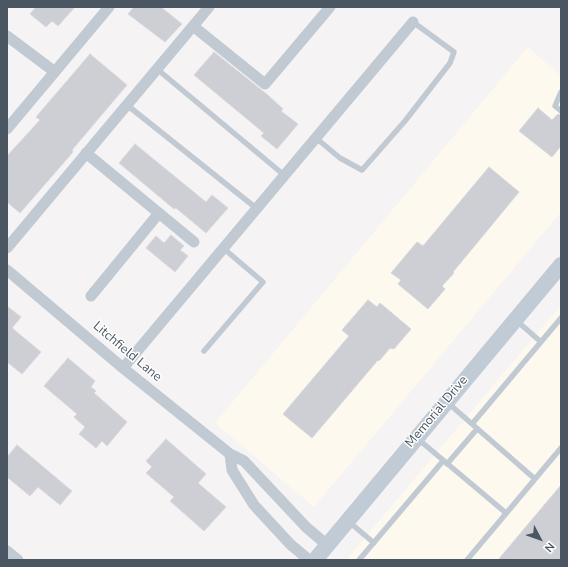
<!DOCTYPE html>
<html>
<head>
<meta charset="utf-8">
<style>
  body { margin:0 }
  #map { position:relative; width:568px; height:567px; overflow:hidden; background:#f5f3f3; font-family:"Nunito Sans",sans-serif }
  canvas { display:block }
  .frame { position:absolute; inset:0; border:8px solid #4a5661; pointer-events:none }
  .north { position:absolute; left:520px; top:519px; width:40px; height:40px; -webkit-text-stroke:3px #fff; paint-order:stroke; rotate:131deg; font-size:11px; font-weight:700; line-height:16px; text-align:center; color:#4a5661 }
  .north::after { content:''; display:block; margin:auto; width:14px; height:18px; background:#4a5661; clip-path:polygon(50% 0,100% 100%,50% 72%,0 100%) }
</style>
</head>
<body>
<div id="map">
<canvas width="568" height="567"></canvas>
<div class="frame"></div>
<div class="north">N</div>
</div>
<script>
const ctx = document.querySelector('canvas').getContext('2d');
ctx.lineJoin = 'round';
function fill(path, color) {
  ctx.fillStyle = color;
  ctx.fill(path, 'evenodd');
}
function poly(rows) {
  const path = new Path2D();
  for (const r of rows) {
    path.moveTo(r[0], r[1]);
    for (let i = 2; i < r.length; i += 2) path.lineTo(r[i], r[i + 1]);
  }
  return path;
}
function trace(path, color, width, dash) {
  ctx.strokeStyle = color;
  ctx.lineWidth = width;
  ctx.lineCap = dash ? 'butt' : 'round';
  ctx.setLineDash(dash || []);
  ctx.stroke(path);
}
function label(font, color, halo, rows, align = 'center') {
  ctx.font = font + ' "Nunito Sans",sans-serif';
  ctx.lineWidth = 3;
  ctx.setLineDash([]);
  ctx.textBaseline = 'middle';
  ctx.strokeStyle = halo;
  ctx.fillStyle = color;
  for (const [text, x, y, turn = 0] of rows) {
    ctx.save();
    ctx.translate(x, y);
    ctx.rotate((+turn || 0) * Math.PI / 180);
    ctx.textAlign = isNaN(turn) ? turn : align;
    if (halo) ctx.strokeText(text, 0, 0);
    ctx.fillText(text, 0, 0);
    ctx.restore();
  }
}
fill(poly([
  [528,47,561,76,561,212,314,507,215,423],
  [561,305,561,560,346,560]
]), '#fdf9ef');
const building = poly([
  [36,7,75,7,58,26,52,21,46,27,30,14,36,7],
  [134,7,161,7,182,24,165,42,128,14,134,7],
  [214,52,269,96,283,109,281,111,298,124,277,149,261,136,264,133,194,75,214,52],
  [90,54,127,85,72,150,73,152,20,213,7,202,7,156,40,120,36,117,90,54],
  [538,108,552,120,558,114,561,115,561,146,552,157,519,131,538,108],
  [135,144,206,202,212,195,228,208,206,233,176,208,174,209,119,163,135,144],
  [489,167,519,192,453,272,454,273,442,286,445,289,428,309,398,284,401,280,391,273,417,242,423,246,489,167],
  [171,235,184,246,180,250,188,256,175,272,146,248,156,236,164,243,171,235],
  [368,300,377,307,380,303,411,329,394,349,390,348,379,361,378,360,312,438,283,414,349,336,342,330,368,300],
  [7,306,21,317,12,328,41,352,22,374,7,362,7,306],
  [68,358,95,381,91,387,96,391,94,393,127,422,107,446,102,441,96,448,79,434,85,427,74,417,77,414,44,386,68,358],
  [166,439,206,474,198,483,226,507,204,531,170,501,174,497,146,473,152,467,146,461,166,439],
  [17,445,72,491,60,505,38,487,30,496,7,477,7,457,17,445],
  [561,485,561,560,498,560,561,485]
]);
fill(building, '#cdcfd5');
trace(building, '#d7d9de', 1);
trace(poly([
  [157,69,284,175],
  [561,92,555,106,561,111],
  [127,105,256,208],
  [316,138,340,158,362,170,405,121,450,63,454,52,413,22],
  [517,321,541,342],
  [204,351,263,282,223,248],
  [448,403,535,479],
  [472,424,561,318],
  [418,439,506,513],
  [447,464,477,429],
  [348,521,374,543],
  [359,560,443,461],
  [467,560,561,448]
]), '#c1cad2', 5.5);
trace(poly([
  [193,26,265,84,330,7],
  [7,36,55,72],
  [7,129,109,7],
  [86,153,194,242],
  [7,248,209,7],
  [7,270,123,368,230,454,244,461,306,527,327,545],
  [91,296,159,213],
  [123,368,413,22],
  [230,454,232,470,254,505,290,544,309,560],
  [7,551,18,560]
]), '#c1cad2', 11);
trace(poly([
  [315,560,561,265]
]), '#c1cbd6', 16);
label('13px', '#4a5661', '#fff', [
  ["Litchfield Lane",127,352,40],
  ["Memorial Drive",437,412,-50]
]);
</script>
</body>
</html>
